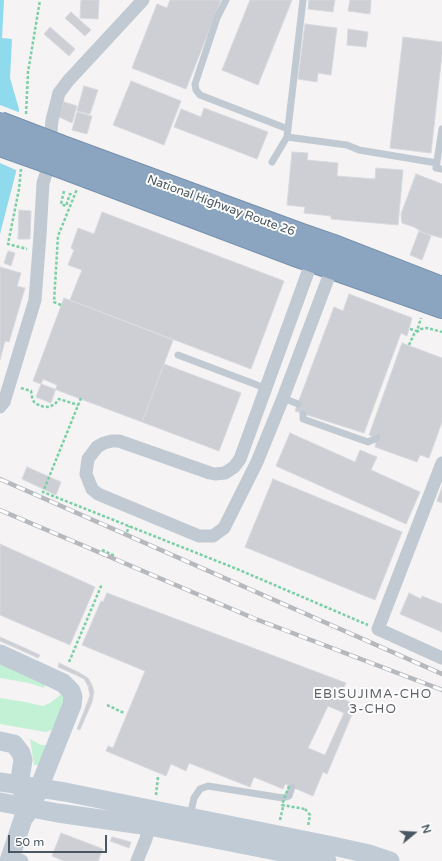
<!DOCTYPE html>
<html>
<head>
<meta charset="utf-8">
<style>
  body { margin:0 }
  #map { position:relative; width:442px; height:861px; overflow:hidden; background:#f5f3f3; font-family:"Varela Round",sans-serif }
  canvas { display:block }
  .north { position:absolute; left:394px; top:813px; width:40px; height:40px; -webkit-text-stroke:3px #fff; paint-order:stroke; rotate:72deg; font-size:11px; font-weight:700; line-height:16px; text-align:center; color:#4a5661 }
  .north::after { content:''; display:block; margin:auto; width:14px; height:18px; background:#4a5661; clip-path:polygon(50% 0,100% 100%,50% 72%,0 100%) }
  .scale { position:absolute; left:8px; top:835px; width:99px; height:18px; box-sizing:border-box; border:2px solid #4a5661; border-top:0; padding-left:5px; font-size:12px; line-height:14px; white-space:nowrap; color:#4a5661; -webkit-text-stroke:3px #fff; paint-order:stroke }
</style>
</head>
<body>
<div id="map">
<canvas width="442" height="861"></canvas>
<div class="north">N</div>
<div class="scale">50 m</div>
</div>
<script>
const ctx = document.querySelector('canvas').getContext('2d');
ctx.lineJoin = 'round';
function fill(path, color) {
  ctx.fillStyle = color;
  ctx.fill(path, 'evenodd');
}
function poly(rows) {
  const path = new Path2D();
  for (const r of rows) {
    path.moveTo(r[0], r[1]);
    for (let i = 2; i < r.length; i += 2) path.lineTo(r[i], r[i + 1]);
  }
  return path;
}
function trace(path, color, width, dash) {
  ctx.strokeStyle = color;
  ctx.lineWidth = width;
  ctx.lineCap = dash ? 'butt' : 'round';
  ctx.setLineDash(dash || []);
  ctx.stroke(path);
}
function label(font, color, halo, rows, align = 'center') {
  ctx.font = font + ' "Varela Round",sans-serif';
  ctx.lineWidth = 4;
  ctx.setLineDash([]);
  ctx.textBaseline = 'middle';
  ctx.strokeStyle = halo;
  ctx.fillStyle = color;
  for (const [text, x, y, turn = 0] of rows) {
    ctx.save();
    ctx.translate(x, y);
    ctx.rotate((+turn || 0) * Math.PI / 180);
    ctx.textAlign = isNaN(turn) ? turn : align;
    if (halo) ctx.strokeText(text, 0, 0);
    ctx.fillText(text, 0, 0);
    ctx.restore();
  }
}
fill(poly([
  [0,664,45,685,44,688,29,683,0,678],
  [63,693,65,699,54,729,46,732,0,724,0,698,25,702,43,706,50,703],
  [30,739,41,745,48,745,40,765,34,765]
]), '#c3f1d5');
fill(poly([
  [0,0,4,0,2,38,12,39,10,78,19,109,16,172,0,234]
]), '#90daee');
fill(poly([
  [0,105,21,113,18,171,0,163]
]), '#f5f3f3');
const building = poly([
  [81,0,99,0,98,19,80,18,81,0],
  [170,0,221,0,186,89,132,68,157,4,167,8,170,0],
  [250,0,292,0,258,85,222,70,250,0],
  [309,0,335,0,333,12,308,9,309,0],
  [350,0,371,0,370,14,348,11,350,0],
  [71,12,91,30,85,36,65,18,71,12],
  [305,24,337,28,331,75,318,73,317,82,298,79,305,24],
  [50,27,75,49,69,56,44,34,50,27],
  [348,29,368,32,366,47,347,45,348,29],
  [403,37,442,42,442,54,431,153,390,148,403,37],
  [131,81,181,101,164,145,113,125,131,81],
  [84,86,98,90,90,114,77,111,84,86],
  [64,102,77,106,72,123,59,117,64,102],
  [204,108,268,132,257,159,174,127,181,109,201,117,204,108],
  [77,112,92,116,87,134,72,130,77,112],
  [292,152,308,153,307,160,338,163,337,176,375,179,376,168,403,170,398,225,331,219,331,216,304,213,305,207,287,205,292,152],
  [416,174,442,184,442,238,424,233,414,227,402,223,401,214,416,174],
  [19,210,31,211,30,239,18,239,19,210],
  [102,212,284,281,251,369,70,300,82,270,68,265,74,250,71,248,78,228,94,234,102,212],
  [419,231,431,236,422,260,410,255,419,231],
  [8,251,15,253,11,266,4,263,8,251],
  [0,267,21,273,17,286,25,288,9,342,5,341,0,360,0,267],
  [349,294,412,318,407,336,401,333,364,433,295,411,334,307,343,311,349,294],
  [64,298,173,340,142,422,33,381,64,298],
  [402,343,442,358,442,422,429,458,420,455,417,462,375,447,377,438,369,435,402,343],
  [164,364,241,393,219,451,142,422,164,364],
  [43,379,57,385,51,403,36,397,43,379],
  [290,433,355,462,360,450,377,457,371,470,420,492,406,524,276,466,290,433],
  [27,467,61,482,56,495,22,479,27,467],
  [273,479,402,532,375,600,245,547,273,479],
  [442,487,442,503,437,501,442,487],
  [0,544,95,587,70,645,0,615,0,544],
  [107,593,346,683,339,697,356,705,327,774,323,772,313,796,285,784,283,789,254,777,250,787,189,763,186,771,171,764,166,776,106,751,108,746,113,748,145,671,82,645,101,601,103,602,107,593],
  [328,706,344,713,325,755,308,748,328,706],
  [409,593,421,599,422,596,442,604,442,632,400,614,409,593],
  [0,637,18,645,16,648,0,641,0,637],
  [18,645,40,655,38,658,16,648,18,645],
  [59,663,78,672,76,675,58,667,59,663],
  [78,672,88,678,92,685,88,686,84,679,76,675,78,672],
  [92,685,94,692,92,702,88,701,90,695,88,686,92,685],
  [88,701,92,702,80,730,77,729,88,701],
  [61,833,103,849,98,861,64,861,52,856,61,833],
  [112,837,131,842,129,848,110,841,112,837]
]);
fill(building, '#cdcfd5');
trace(building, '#d7d9de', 1);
const highway = poly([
  [60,146,302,235,331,245,442,288],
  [59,166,295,255,442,307]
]);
trace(highway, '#7690ad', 24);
trace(poly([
  [26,114,28,72,40,0],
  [21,169,19,189,8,244,27,249],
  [64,191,61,204,66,206,70,194,74,196],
  [61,305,54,302,58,236,77,189],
  [410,329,417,331,421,318],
  [409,345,414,334,421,329,427,328,442,332],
  [21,388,31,391,32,397,34,402,40,406,49,407,55,404,59,399,78,405],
  [81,398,43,492,237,569,368,625],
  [127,532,129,526],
  [102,550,115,556],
  [69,662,102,584],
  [107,705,124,713],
  [156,795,158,776],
  [305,809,310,815,308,826],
  [280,820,283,807]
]), '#7ad0a6', 2.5, [3, 2]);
trace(poly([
  [226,0,217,18,195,84,196,90,200,95,288,129],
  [442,129,436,168,442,169],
  [287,137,347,145,359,150,437,163],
  [272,162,287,137,303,0],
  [178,355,265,388],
  [283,398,298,404],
  [303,414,303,419,368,442,377,438],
  [190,816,194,798,200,789,208,786,283,798,289,796,292,787]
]), '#c1cad2', 7);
trace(poly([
  [331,245,332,268,283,398,257,462,224,528,213,536,199,536,98,494,92,489,86,474,88,459,97,447,104,443,112,441,119,441,210,473,215,474,225,473,234,467,240,459,312,261,331,245],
  [0,407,4,402,35,300,40,235,43,183,47,171,52,120,59,93,68,81,143,0],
  [442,463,378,629,442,658],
  [11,856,22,861],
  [137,861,146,839,149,826]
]), '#c1cad2', 13);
trace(poly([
  [0,654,63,683,71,691,73,697,72,705,31,808,23,819,9,861],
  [0,741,14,744,21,753,23,760,19,785,25,796],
  [0,782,65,792,333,846,369,854,390,861],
  [0,802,58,813,149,826,327,861]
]), '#c1cbd6', 19);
trace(highway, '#8ba5c1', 22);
const rail = poly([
  [0,479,442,674],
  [0,510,253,618,442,690]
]);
trace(rail, '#b5b8bd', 4.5);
trace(rail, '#fff', 3, [9]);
const highwayBridge = poly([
  [0,123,60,146],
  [0,145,59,166]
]);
trace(highwayBridge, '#7690ad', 24, []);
trace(poly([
  [289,786,282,805,305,809]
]), '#7ad0a6', 2.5, [3, 2]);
trace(highwayBridge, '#8ba5c1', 22);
label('12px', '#4a5661', '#fff', [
  ["National Highway Route 26",221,206,20]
]);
ctx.letterSpacing = '1px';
label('13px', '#5f6368', '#fff', [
  ["EBISUJIMA-CHO",373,695],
  ["3-CHO",373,710]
]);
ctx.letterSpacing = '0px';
</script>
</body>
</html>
